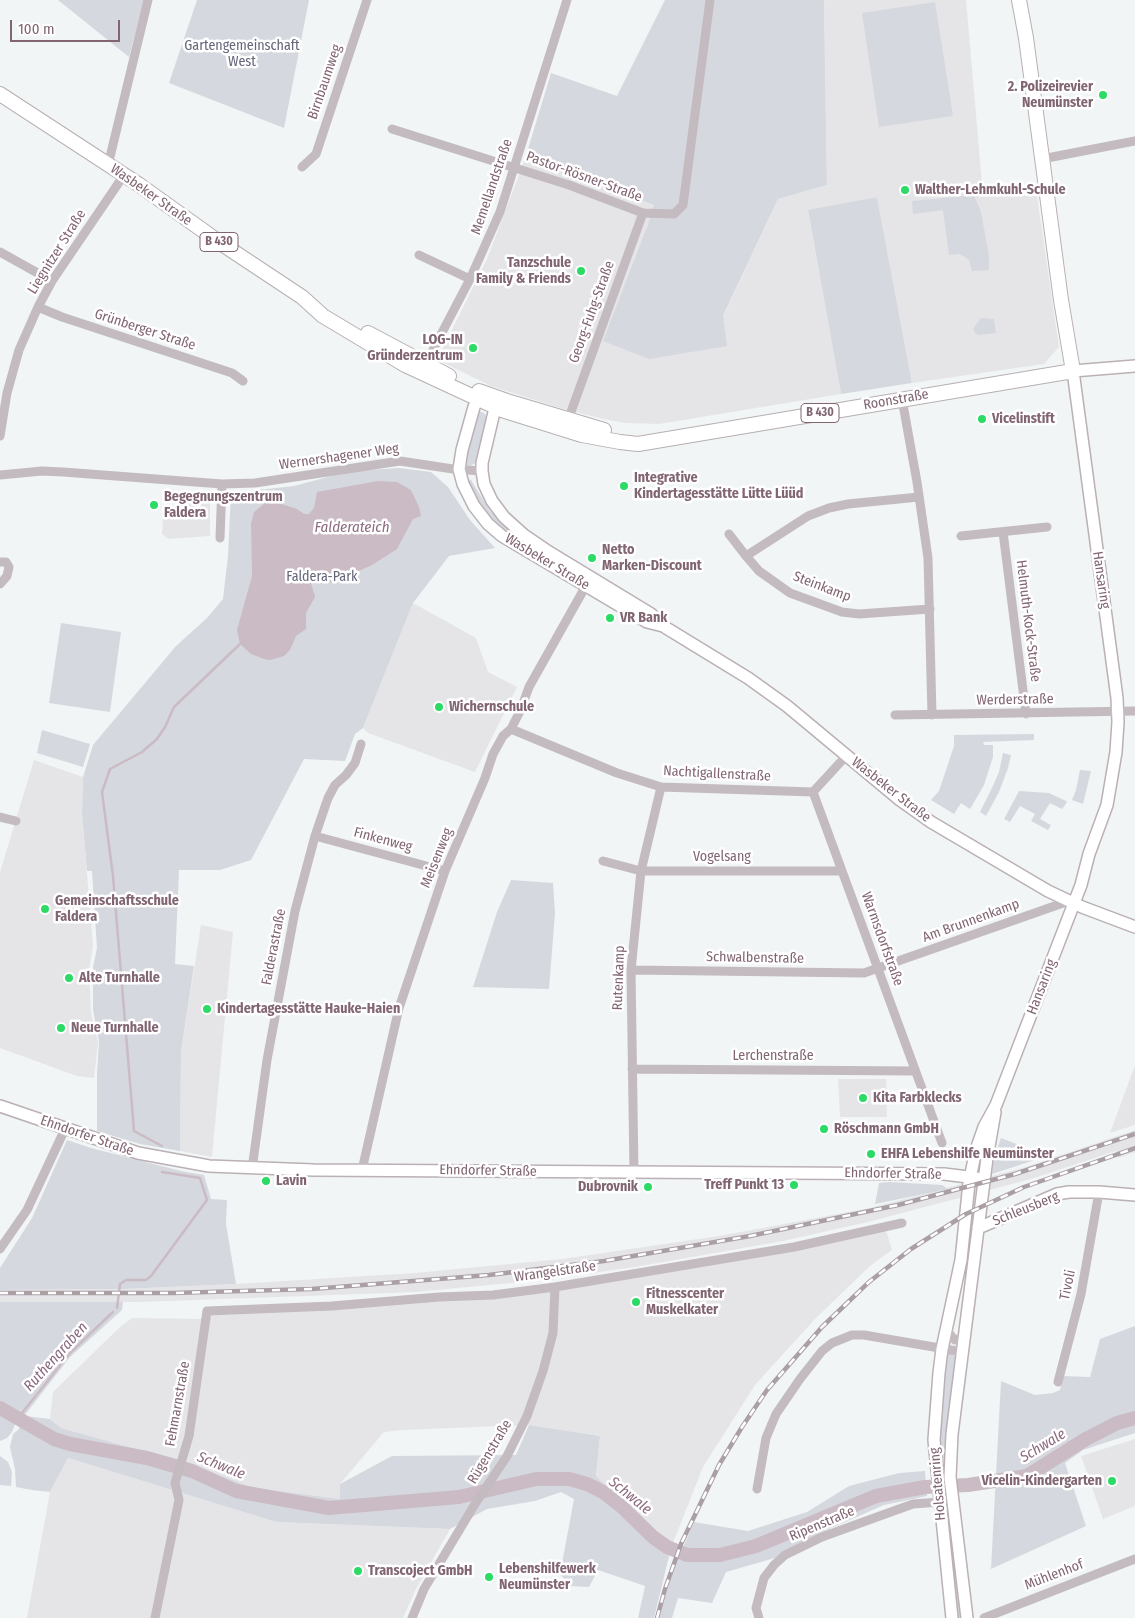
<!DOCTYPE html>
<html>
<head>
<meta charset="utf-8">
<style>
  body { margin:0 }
  #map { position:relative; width:1135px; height:1618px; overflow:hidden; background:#f1f5f5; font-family:"Fira Sans Condensed",sans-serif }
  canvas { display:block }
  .scale { position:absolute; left:10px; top:20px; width:110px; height:22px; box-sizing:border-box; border:2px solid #816572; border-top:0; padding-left:6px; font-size:15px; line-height:18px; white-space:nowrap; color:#816572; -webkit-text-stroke:4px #fff; paint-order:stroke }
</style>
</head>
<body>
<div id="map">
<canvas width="1135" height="1618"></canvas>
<div class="scale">100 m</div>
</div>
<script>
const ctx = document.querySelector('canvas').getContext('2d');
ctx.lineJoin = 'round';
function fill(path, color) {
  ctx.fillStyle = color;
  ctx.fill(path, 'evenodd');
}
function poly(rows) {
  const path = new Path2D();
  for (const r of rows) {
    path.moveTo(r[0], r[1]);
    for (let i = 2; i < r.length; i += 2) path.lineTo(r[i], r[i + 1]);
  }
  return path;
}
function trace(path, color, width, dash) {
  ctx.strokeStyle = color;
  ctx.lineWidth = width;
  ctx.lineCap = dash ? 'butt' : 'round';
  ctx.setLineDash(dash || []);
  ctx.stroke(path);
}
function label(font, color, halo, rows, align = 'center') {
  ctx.font = font + ' "Fira Sans Condensed",sans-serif';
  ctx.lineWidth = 5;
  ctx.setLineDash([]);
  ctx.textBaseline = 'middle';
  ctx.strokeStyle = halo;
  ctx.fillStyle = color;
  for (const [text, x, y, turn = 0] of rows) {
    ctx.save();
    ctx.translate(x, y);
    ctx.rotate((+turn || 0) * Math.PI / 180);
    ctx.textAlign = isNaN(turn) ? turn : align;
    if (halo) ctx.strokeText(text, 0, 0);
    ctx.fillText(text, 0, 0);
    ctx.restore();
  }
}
fill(poly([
  [824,0,966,0,983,195,1037,196,1059,347,1044,364,912,383,877,197,808,211,841,394,659,424,626,423,603,419,560,408,491,386,440,361,439,356,487,259,525,159,654,205,647,227,723,317,778,199,827,185],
  [176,491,207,493,210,496,210,536,168,539,162,534,163,519,169,516,175,507],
  [413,603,476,638,488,672,517,687,475,772,368,733,363,728],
  [34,760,83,777,82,814,93,946,89,970,91,1012,98,1042,94,1078,77,1076,0,1048,0,872],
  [201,925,233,932,212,1157,180,1151,181,1052],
  [1135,1065,1135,1125,1110,1133],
  [838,1079,886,1079,887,1117,840,1117],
  [1135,1130,1135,1152,1118,1158,1116,1151,1031,1179,872,1221,783,1241,635,1267,543,1280,415,1292,141,1302,0,1302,0,1290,123,1289,236,1284,415,1273,562,1259,719,1236,870,1208,1026,1167],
  [885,1227,892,1250,870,1266,815,1319,755,1385,703,1467,671,1548,596,1476,600,1436,529,1425,402,1430,384,1432,340,1484,340,1499,250,1487,186,1461,126,1446,61,1428,50,1419,53,1392,120,1327,132,1318,204,1319,207,1311,555,1287],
  [1135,1439,1135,1506,1103,1519,1081,1456],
  [68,1458,276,1522,450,1529,416,1589,403,1618,27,1618,50,1492]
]), '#e5e5e7');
fill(poly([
  [58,0,144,0,129,57],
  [197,0,309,0,284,128,169,83],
  [665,0,824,0,827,185,778,199,723,316,727,346,649,359,603,341,647,227,654,205,525,159,551,73,617,96],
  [935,2,953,116,879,127,862,13],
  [974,195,981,212,989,256,989,270,972,271,969,260,965,257,960,254,949,255,943,210,913,214,912,201],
  [877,197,912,383,841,394,808,210],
  [981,318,994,319,996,333,979,335,975,333,973,329],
  [479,411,484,413,487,417,476,463,469,466,466,465,464,462,476,413],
  [399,468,431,472,448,487,470,520,495,548,449,556,413,603,363,728,355,734,345,761,304,759,251,860,220,870,179,870,175,964,194,966,181,1052,180,1151,140,1144,97,1131,97,1074,99,1041,93,1010,93,967,97,948,92,871,87,871,82,814,83,777,93,745,176,646,207,618,223,599,228,556,231,493,294,486,350,471],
  [465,477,471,480,490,511,514,535,564,567,511,538,479,508],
  [61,623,121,632,110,712,49,703],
  [42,730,90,744,83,767,37,753],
  [1034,734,1034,740,983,742,984,745,993,745,993,757,984,785,970,809,961,803,954,814,931,800,939,791,954,746,954,735],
  [1003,753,1011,755,1008,768,999,792,986,816,980,812,992,788,999,772],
  [1080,770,1091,771,1083,804,1072,800,1076,790],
  [1019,791,1049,793,1066,801,1067,802,1062,809,1050,803,1040,819,1051,825,1048,830,1031,821,1035,814,1020,806,1010,822,1004,819],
  [511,880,553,883,555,913,549,989,473,987,497,912],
  [1001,1138,1047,1156,992,1174,993,1160],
  [67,1140,91,1148,181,1171,204,1175,211,1199,227,1200,226,1224,236,1284,123,1289,0,1290,0,1268,32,1218],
  [889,1182,942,1185,948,1189,875,1204,879,1183],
  [0,1302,123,1302,122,1310,70,1357,21,1420,17,1419,12,1432,7,1438,0,1441],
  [1135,1326,1135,1433,1083,1450,1065,1463,1086,1526,991,1569,1001,1381,1035,1395,1053,1393,1060,1390,1063,1376,1090,1377,1100,1339],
  [946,1354,953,1354,956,1357,945,1468,943,1470,942,1470,939,1429],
  [25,1416,50,1419,61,1428,126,1446,186,1461,250,1487,340,1499,340,1484,392,1456,516,1455,529,1425,600,1436,596,1476,671,1548,654,1618,638,1618,645,1586,598,1570,589,1587,570,1586,560,1574,574,1499,561,1492,535,1501,487,1509,450,1529,276,1522,68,1458,50,1492,32,1490,16,1487,15,1469,10,1447,13,1434,18,1430],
  [0,1456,8,1462,12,1472,11,1486,0,1485],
  [925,1471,927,1496,884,1505,820,1533,785,1555,726,1572,712,1603,678,1598,672,1618,659,1618,665,1595,677,1561,694,1522,748,1531,807,1512,849,1486,899,1473],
  [949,1510,965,1618,956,1618,946,1511]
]), '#d6d8df');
fill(poly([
  [378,481,397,482,411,490,419,507,421,516,413,519,397,549,372,565,332,583,322,577,313,575,311,583,315,597,306,613,306,629,296,636,290,650,284,656,270,660,264,659,251,654,240,644,237,630,252,576,251,524,254,512,265,503,275,502,297,509,304,514,309,514,314,508,317,492]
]), '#cabbc4');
trace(poly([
  [162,1146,134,1131,113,876,102,792,110,769,142,752,157,739,165,727,174,707,240,644],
  [117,1308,120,1284,126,1280,146,1280,151,1276,207,1200,200,1178,162,1172],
  [18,1418,70,1353,113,1312]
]), '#cabbc4', 2.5);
trace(poly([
  [0,1408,54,1439,70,1444,147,1458,192,1471,236,1491,329,1508,459,1497,536,1479,569,1479,587,1484,603,1492,621,1506,653,1537,667,1547,687,1555,720,1555,756,1546,876,1496,925,1487,968,1485,1027,1476,1086,1439,1117,1423,1135,1418]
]), '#cabbc4', 14);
const secondary = poly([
  [484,394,477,400,474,407,462,450,459,469,463,484,474,506,488,524,502,536,647,622,663,626,748,678,787,706,900,800,931,822,1048,891,1082,907,1135,927],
  [494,401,495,408,482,463,482,471,484,484,492,501,504,517,524,535,549,552,651,614,663,626],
  [0,1106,138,1153,209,1166,313,1170,944,1174,984,1179],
  [978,1227,983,1226,1057,1194,1069,1192,1099,1192,1135,1195],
  [952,1618,934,1440,939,1373,942,1349,961,1260,969,1183,976,1150,984,1127,996,1105,1081,885,1089,854,1107,805,1116,752,1118,722,1117,698,1073,371,1135,366],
  [967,1618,950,1477,952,1434,987,1158,995,1112]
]);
const primary = poly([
  [0,94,138,184,219,242,302,297,323,316,405,365,502,410,582,435,620,442,638,444,1073,371,1061,300,1026,38,1019,0],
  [368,333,449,376],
  [479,391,510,402,604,430]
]);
trace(secondary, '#bab0b5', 14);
trace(primary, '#b8afb3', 16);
trace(poly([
  [392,129,569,185,643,213,674,214,683,205,710,0],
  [1042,159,1135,141],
  [106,163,110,157,148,0],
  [302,167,316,154,367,0],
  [0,252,52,281],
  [419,255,470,279],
  [38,307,62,317,232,373,243,381],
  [424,367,470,279,500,212,567,0],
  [902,399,917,482,928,558,932,715],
  [568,420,643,213],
  [0,436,7,393,19,350,38,307,52,281,124,175],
  [0,475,42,471,63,472,222,484,255,483,400,461,453,469,482,471],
  [919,497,848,504,829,508,808,516,746,556,759,571,790,593,842,612,859,614,930,609],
  [1003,532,1026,714],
  [729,534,746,556],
  [961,536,1047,527],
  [220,538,222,484],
  [0,562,6,562,9,567,7,576,0,584],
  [895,715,1135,711],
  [511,729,617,773,661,787,813,792],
  [847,755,813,792,942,1143],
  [0,817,16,821],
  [315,836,445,871],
  [603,861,641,871,842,871],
  [631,970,864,973,1066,902,1073,903],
  [632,1069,915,1071],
  [252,1169,267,1060,295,911,315,836,328,798,335,785,346,775,355,763,361,744],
  [362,1170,399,1008,445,871,485,778,493,754,503,736,511,729,521,709,529,687,588,582],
  [634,1173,631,970,641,871,661,787],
  [0,1249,27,1210,65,1129],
  [947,1329,951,1336,955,1340,964,1339],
  [1058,1382,1081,1294,1099,1192],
  [757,1489,766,1438,776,1414,800,1379,822,1351,832,1343,852,1335,864,1335,963,1352],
  [155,1618,179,1500,175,1483,189,1436,207,1311,332,1306,439,1297,493,1295,555,1287,794,1247,902,1223],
  [412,1618,424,1589,475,1504,507,1456,527,1416,543,1371,553,1333,555,1287],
  [759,1618,756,1608,764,1578,774,1565,785,1555,822,1537,888,1513,913,1504,940,1502],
  [984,1618,1135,1559]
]), '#c3bbbf', 9);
trace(secondary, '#fff', 11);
trace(primary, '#fff', 14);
const rail = poly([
  [0,1293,173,1293,312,1289,489,1275,604,1261,750,1236,898,1205,1015,1174,1135,1134],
  [657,1618,665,1589,681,1544,719,1465,742,1427,767,1390,822,1327,845,1305,869,1282,911,1249,966,1214,1024,1187,1135,1148]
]);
trace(rail, '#aa9fa4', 4.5);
trace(rail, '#fff', 2.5, [8]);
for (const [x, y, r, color] of [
  [1103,95,5,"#2bdb66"],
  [905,190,5,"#2bdb66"],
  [581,271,5,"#2bdb66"],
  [473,348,5,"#2bdb66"],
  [982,419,5,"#2bdb66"],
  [624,486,5,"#2bdb66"],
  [154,505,5,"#2bdb66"],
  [592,558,5,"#2bdb66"],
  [610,618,5,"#2bdb66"],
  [439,707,5,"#2bdb66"],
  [45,909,5,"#2bdb66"],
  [69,978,5,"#2bdb66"],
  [207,1009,5,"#2bdb66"],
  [61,1028,5,"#2bdb66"],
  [863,1098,5,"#2bdb66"],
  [824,1129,5,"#2bdb66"],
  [871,1154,5,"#2bdb66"],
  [266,1181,5,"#2bdb66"],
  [794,1185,5,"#2bdb66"],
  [648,1187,5,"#2bdb66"],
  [636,1302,5,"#2bdb66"],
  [1112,1481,5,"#2bdb66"],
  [358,1571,5,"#2bdb66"],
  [489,1577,5,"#2bdb66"]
]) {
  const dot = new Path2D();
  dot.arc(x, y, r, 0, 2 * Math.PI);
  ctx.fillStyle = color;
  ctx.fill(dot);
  trace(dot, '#fff', 2);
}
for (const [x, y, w] of [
  [219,242,38],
  [820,413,38]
]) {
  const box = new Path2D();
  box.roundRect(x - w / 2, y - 9.5, w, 19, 4);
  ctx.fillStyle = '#fff';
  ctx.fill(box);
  trace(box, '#816572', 1);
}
label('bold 12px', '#816572', null, [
  ["B 430",219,242],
  ["B 430",820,413]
]);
label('14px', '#646679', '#fff', [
  ["Gartengemeinschaft",242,46],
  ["West",242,62],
  ["Faldera-Park",322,577]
]);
label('14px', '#816572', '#fff', [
  ["Birnbaumweg",325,82,-71],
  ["Pastor-Rösner-Straße",584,177,20],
  ["Memellandstraße",492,187,-71],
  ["Wasbeker Straße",151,195,35],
  ["Liegnitzer Straße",57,252,-58],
  ["Georg-Fuhg-Straße",592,312,-70],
  ["Grünberger Straße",145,330,18],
  ["Roonstraße",896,400,-10],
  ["Wernershagener Weg",339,457,-8],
  ["Wasbeker Straße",547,562,31],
  ["Hansaring",1101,580,82],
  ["Steinkamp",822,587,21],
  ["Helmuth-Kock-Straße",1028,621,83],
  ["Werderstraße",1015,700,-1],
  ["Nachtigallenstraße",717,774,3],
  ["Wasbeker Straße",891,790,38],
  ["Finkenweg",383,840,15],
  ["Vogelsang",722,857],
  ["Meisenweg",437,858,-68],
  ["Am Brunnenkamp",971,921,-20],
  ["Warmsdorfstraße",882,939,70],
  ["Falderastraße",274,947,-79],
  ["Schwalbenstraße",755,958,1],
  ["Rutenkamp",619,978,-88],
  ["Hansaring",1042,987,-69],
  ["Lerchenstraße",773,1056],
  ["Ehndorfer Straße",87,1136,19],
  ["Ehndorfer Straße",488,1171,1],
  ["Ehndorfer Straße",893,1174,1],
  ["Schleusberg",1026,1209,-22],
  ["Wrangelstraße",555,1272,-8],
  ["Tivoli",1068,1285,-78],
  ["Fehmarnstraße",178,1404,-80],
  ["Rügenstraße",490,1452,-59],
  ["Holsatenring",938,1484,-95],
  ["Ripenstraße",822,1524,-23],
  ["Mühlenhof",1054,1575,-21]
]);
label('bold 14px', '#816572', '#fff', [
  ["2. Polizeirevier",1093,87,"right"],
  ["Neumünster",1093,103,"right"],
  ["Walther-Lehmkuhl-Schule",915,190],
  ["Tanzschule",571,263,"right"],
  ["Family & Friends",571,279,"right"],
  ["LOG-IN",463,340,"right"],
  ["Gründerzentrum",463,356,"right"],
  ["Vicelinstift",992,419],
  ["Integrative",634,478],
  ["Kindertagesstätte Lütte Lüüd",634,494],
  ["Begegnungszentrum",164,497],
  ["Faldera",164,513],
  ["Netto",602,550],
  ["Marken-Discount",602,566],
  ["VR Bank",620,618],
  ["Wichernschule",449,707],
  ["Gemeinschaftsschule",55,901],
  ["Faldera",55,917],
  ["Alte Turnhalle",79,978],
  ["Kindertagesstätte Hauke-Haien",217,1009],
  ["Neue Turnhalle",71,1028],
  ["Kita Farbklecks",873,1098],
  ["Röschmann GmbH",834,1129],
  ["EHFA Lebenshilfe Neumünster",881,1154],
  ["Lavin",276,1181],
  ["Treff Punkt 13",784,1185,"right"],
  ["Dubrovnik",638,1187,"right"],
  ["Fitnesscenter",646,1294],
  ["Muskelkater",646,1310],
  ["Vicelin-Kindergarten",1102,1481,"right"],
  ["Lebenshilfewerk",499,1569],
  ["Neumünster",499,1585],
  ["Transcoject GmbH",368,1571]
], 'left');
label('italic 15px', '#8c6b80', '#fff', [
  ["Falderateich",352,528],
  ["Ruthengraben",56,1357,-48],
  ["Schwale",1043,1446,-31],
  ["Schwale",221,1466,22],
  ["Schwale",630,1496,39]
]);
</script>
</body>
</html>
